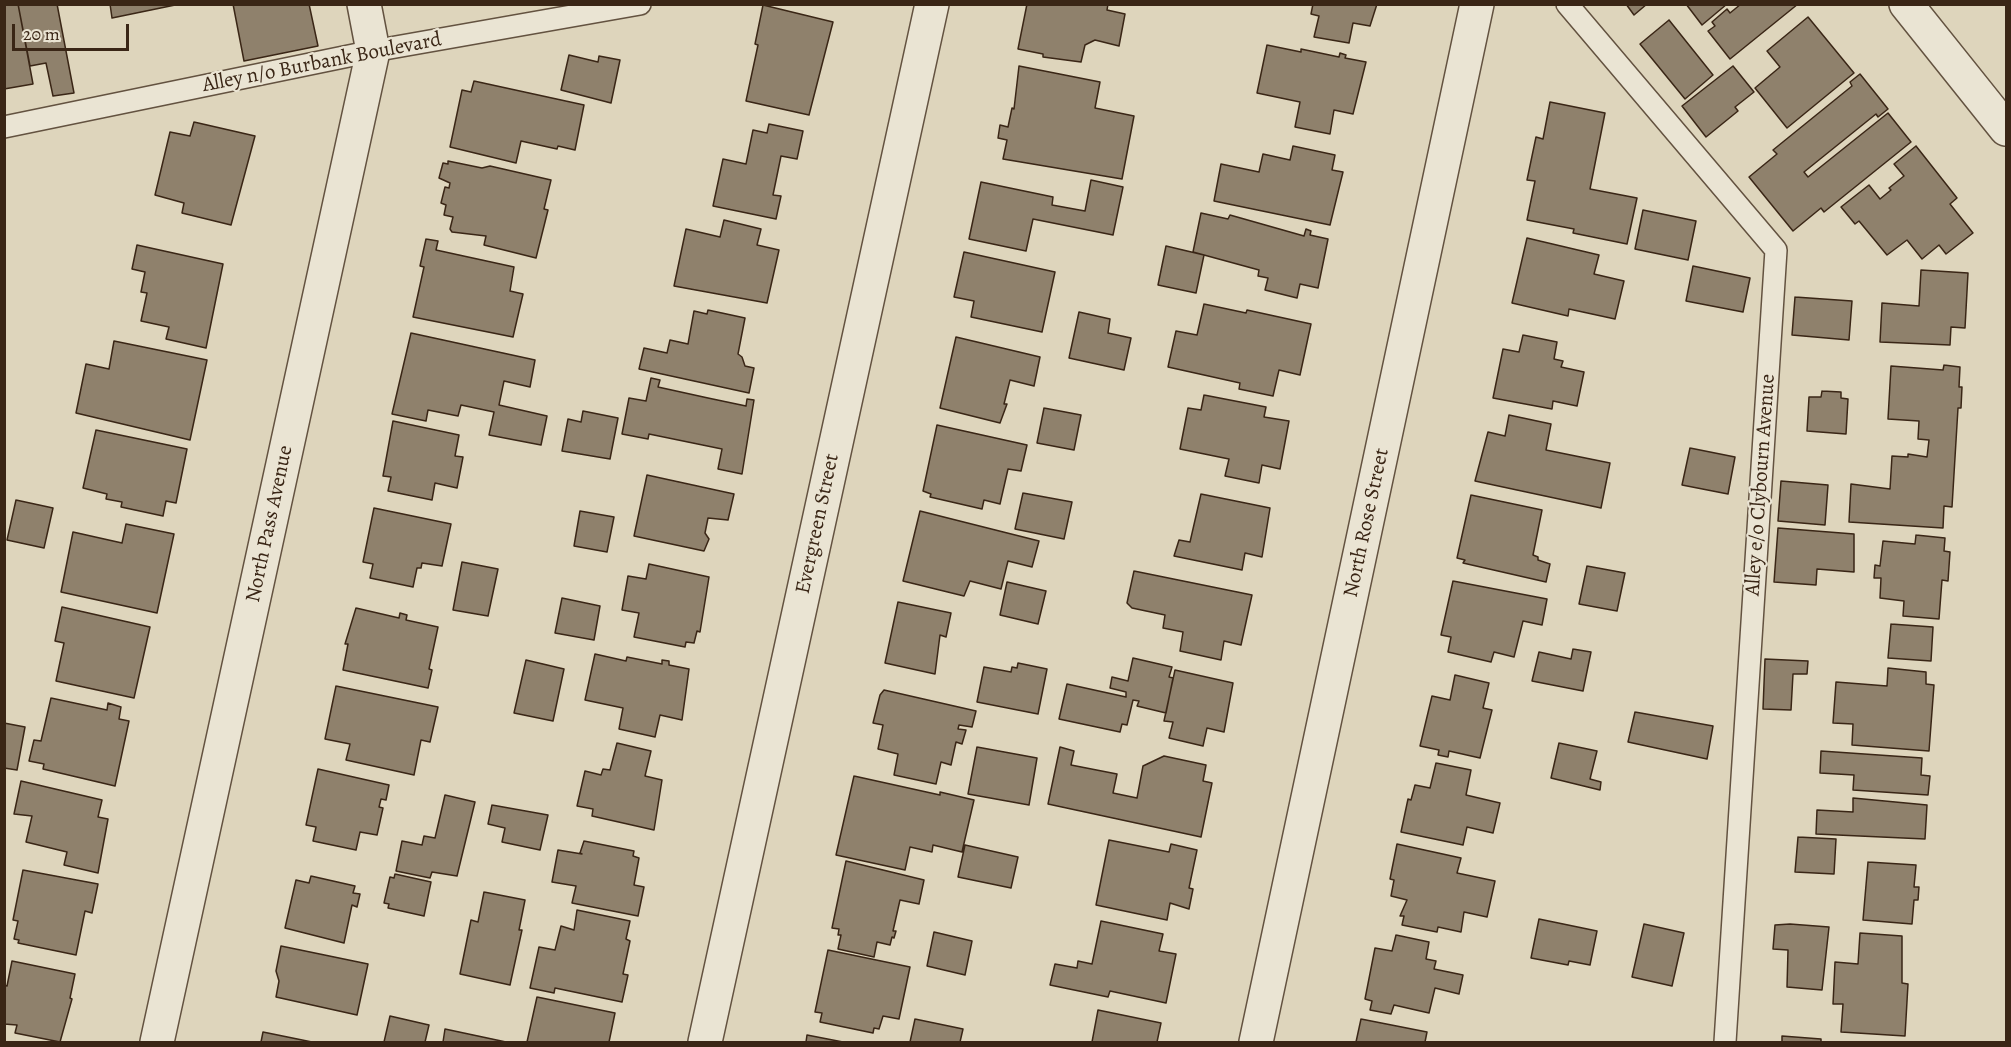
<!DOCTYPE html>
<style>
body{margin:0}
#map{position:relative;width:2011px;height:1047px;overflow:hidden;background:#ded5bc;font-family:Alegreya,serif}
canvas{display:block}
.frame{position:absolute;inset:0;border:6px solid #3a2616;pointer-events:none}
.scale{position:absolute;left:12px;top:24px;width:117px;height:27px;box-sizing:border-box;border:3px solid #3a2616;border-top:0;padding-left:8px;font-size:18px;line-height:21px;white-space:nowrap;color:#3a2616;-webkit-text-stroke:4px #eae4d3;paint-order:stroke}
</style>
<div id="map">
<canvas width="2011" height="1047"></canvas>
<div class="frame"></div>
<div class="scale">20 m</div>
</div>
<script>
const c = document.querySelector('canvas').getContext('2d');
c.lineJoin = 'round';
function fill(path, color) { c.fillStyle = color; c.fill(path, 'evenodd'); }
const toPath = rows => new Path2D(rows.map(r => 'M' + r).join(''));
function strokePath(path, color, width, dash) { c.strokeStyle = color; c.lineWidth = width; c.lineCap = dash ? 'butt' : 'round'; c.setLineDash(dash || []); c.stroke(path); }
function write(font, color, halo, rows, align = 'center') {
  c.font = font + ' Alegreya,serif'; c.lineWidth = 4.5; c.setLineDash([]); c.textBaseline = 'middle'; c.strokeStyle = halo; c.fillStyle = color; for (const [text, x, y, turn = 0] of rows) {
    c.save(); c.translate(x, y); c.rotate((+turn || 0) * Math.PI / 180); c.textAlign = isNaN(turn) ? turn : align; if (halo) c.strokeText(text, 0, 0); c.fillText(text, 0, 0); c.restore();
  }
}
const building = toPath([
 [4,4,18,4,33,84,4,89,4,4],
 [18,4,57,4,74,93,53,96,46,63,30,66,18,4],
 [110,4,180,4,112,18,110,4],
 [233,4,309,4,318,46,244,61,233,4],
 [1027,4,1108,4,1107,10,1125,14,1119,46,1095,40,1085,45,1081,62,1043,57,1043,54,1018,49,1027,4],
 [1313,4,1377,4,1370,26,1353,23,1349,43,1314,37,1319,16,1311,14,1313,4],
 [1626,4,1647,4,1634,15,1626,4],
 [1686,4,1727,4,1702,25,1686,4],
 [1741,4,1798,4,1730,59,1708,31,1715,26,1712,22,1727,9,1730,13,1741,4],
 [763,5,833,22,809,115,746,101,758,45,755,44,763,5],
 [1808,17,1854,73,1787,128,1755,88,1780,67,1767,51,1808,17],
 [1669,20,1713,75,1685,99,1640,44,1669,20],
 [1267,45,1301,52,1301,49,1339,57,1340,53,1346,55,1345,58,1366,62,1353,114,1334,110,1330,134,1295,127,1300,102,1257,93,1267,45],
 [569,55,598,62,599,56,620,60,611,103,561,90,569,55],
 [1019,66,1100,82,1095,108,1134,116,1122,179,1003,159,1007,140,998,138,1000,125,1008,127,1012,108,1014,109,1019,66],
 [1733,66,1754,92,1735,107,1738,111,1706,137,1682,106,1733,66],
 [1860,74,1888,109,1878,117,1876,114,1804,172,1808,177,1888,113,1911,142,1824,212,1821,208,1793,231,1749,177,1777,154,1773,150,1852,86,1850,82,1860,74],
 [474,81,584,105,575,150,558,146,557,149,521,141,516,163,450,147,462,90,471,92,474,81],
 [1550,102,1605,113,1590,189,1637,198,1627,244,1573,233,1574,229,1527,220,1535,181,1527,180,1536,137,1543,139,1550,102],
 [194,122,255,136,231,225,182,213,184,203,155,195,170,132,190,136,194,122],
 [769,124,803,131,797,159,781,156,773,195,781,196,776,219,713,206,723,159,746,164,753,130,767,133,769,124],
 [1293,146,1335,155,1332,170,1343,172,1330,225,1214,201,1221,164,1259,172,1263,154,1290,160,1293,146],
 [1916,146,1957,198,1950,204,1973,233,1946,254,1939,245,1922,259,1907,240,1887,255,1859,221,1855,224,1841,207,1869,185,1880,199,1891,190,1889,188,1904,176,1894,164,1916,146],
 [448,161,482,168,490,166,551,180,544,209,548,210,536,258,484,245,486,236,452,232,450,229,453,217,444,215,446,205,441,203,445,187,449,188,450,183,439,178,443,163,448,164,448,161],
 [1091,180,1123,187,1113,235,1033,219,1026,251,969,239,981,182,1053,197,1052,205,1085,211,1091,180],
 [1643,210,1696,221,1688,260,1635,249,1643,210],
 [1201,213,1228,219,1230,215,1304,236,1306,229,1311,231,1310,235,1328,239,1318,288,1300,284,1297,298,1265,290,1268,278,1258,276,1259,270,1193,252,1201,213],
 [724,220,761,229,757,245,779,250,767,303,674,286,686,229,720,237,724,220],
 [1527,238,1599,255,1594,274,1624,281,1615,319,1569,309,1568,316,1512,303,1527,238],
 [426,239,438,241,436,250,514,267,510,291,523,294,513,337,413,317,424,267,420,266,426,239],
 [137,245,223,264,206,348,166,339,169,327,141,321,147,293,141,292,145,272,132,269,137,245],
 [1166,246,1204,255,1196,293,1158,285,1166,246],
 [964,252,1055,272,1042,332,971,317,974,301,954,297,964,252],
 [1693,266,1750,278,1743,312,1686,301,1693,266],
 [1921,270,1968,273,1965,328,1951,327,1950,345,1880,342,1882,303,1919,306,1921,270],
 [1795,297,1852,301,1849,340,1792,335,1795,297],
 [1204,304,1246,313,1247,310,1311,324,1300,375,1279,370,1273,396,1239,389,1240,383,1168,367,1176,331,1197,335,1204,304],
 [708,310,745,318,738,354,742,357,745,366,754,368,749,393,639,369,644,348,667,353,670,340,688,344,694,311,707,314,708,310],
 [1079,312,1110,319,1108,333,1131,338,1124,370,1069,358,1079,312],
 [411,333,535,360,530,387,504,381,499,405,547,416,541,445,489,435,494,412,461,405,458,416,428,410,426,421,392,414,411,333],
 [1523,335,1557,342,1554,359,1563,361,1561,367,1584,372,1577,406,1553,401,1552,409,1493,398,1503,349,1519,352,1523,335],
 [956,337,1040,357,1034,386,1010,380,1004,404,1007,404,1000,423,940,408,956,337],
 [114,341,207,360,190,440,76,413,86,364,109,369,114,341],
 [1944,365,1960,367,1959,387,1962,387,1961,408,1958,408,1952,507,1944,506,1943,528,1849,522,1851,484,1890,489,1892,456,1908,457,1908,454,1927,457,1929,440,1918,439,1919,421,1888,419,1891,366,1943,370,1944,365],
 [651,378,660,380,658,387,708,398,746,406,747,399,754,400,742,474,718,469,722,449,649,434,648,439,622,434,629,398,646,401,651,378],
 [1822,391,1841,392,1841,398,1848,399,1846,434,1807,431,1809,397,1821,397,1822,391],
 [1204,395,1266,407,1264,417,1289,421,1280,469,1262,465,1259,483,1225,476,1229,459,1180,449,1188,408,1201,410,1204,395],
 [1044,408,1081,415,1074,450,1037,443,1044,408],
 [583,411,618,418,610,459,562,451,568,419,581,422,583,411],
 [1509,415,1551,424,1546,450,1610,463,1601,508,1475,481,1488,432,1505,436,1509,415],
 [393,421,459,435,455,456,463,457,457,488,435,483,432,500,388,491,391,477,383,476,393,421],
 [937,425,1027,445,1021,471,1008,469,1000,504,984,500,982,509,930,497,931,494,923,491,937,425],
 [96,430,187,449,176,503,166,501,163,516,121,507,122,502,106,499,107,494,83,488,96,430],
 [1690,448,1735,457,1728,494,1682,485,1690,448],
 [647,475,734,494,728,520,708,518,705,533,709,539,704,551,634,536,647,475],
 [1781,481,1828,485,1825,525,1778,521,1781,481],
 [1023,493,1072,502,1064,539,1015,529,1023,493],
 [1201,494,1270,508,1262,557,1245,553,1242,570,1174,556,1179,540,1190,542,1201,494],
 [1471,495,1542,510,1533,555,1538,557,1538,560,1550,564,1546,582,1463,563,1465,560,1457,558,1471,495],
 [16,500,53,508,44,548,7,540,16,500],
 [374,508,451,524,442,566,422,563,421,568,417,568,413,587,370,578,373,564,363,562,374,508],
 [580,511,614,517,607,552,574,546,580,511],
 [920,511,1039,541,1032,567,1008,561,1001,589,970,581,964,596,903,581,920,511],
 [126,524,174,534,157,613,61,592,73,532,122,543,126,524],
 [1778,528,1854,534,1854,572,1817,569,1816,585,1774,582,1778,528],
 [1916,535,1945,538,1944,551,1950,552,1948,581,1942,580,1939,619,1903,616,1904,601,1880,598,1881,578,1874,578,1875,565,1880,566,1883,541,1915,544,1916,535],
 [462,562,498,569,488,616,453,610,462,562],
 [649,564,709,577,700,632,697,631,694,643,686,642,685,647,634,637,639,613,622,610,628,576,646,579,649,564],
 [1587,566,1625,573,1617,611,1579,604,1587,566],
 [1134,571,1252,595,1241,645,1224,641,1221,660,1180,651,1183,632,1163,628,1165,615,1132,608,1127,603,1134,571],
 [1453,581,1547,599,1542,625,1523,621,1514,657,1494,652,1491,662,1448,652,1451,637,1441,635,1453,581],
 [1007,582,1046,591,1038,624,1000,615,1007,582],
 [562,598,600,606,594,640,555,633,562,598],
 [898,602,951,613,946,637,940,635,935,674,885,663,898,602],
 [62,607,150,627,134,698,56,681,64,643,55,641,62,607],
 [356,608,399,618,400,613,407,615,406,620,438,627,429,669,432,670,428,688,343,670,348,644,345,644,356,608],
 [1891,624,1933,627,1931,661,1888,658,1891,624],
 [1573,649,1591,652,1583,691,1532,681,1539,652,1571,659,1573,649],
 [595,654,626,661,627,657,662,664,662,660,669,661,669,665,689,669,682,720,660,715,655,737,619,729,623,708,585,700,595,654],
 [1133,658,1172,667,1169,677,1173,678,1166,713,1137,706,1139,701,1133,700,1127,725,1122,724,1120,732,1059,719,1067,684,1126,697,1126,692,1110,688,1112,677,1128,681,1133,658],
 [1765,659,1808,661,1807,674,1793,674,1791,710,1763,709,1765,659],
 [526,660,564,669,553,721,514,713,526,660],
 [1018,663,1047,669,1038,714,977,702,984,667,1011,672,1012,667,1017,668,1018,663],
 [1888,668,1926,672,1926,684,1934,685,1929,751,1852,745,1853,724,1833,723,1836,682,1887,686,1888,668],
 [1175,670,1233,683,1224,732,1207,728,1203,746,1169,738,1173,722,1164,721,1175,670],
 [1455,675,1489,683,1483,708,1492,710,1480,758,1449,751,1448,757,1438,755,1439,750,1420,746,1432,696,1450,700,1455,675],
 [336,686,438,707,430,742,421,740,414,775,346,760,350,744,325,739,336,686],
 [884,690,976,711,972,727,959,725,958,729,966,730,962,744,956,742,951,765,941,762,936,784,894,775,898,754,878,749,883,725,873,723,880,695,884,690],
 [51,698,107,710,108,703,121,707,119,719,129,721,115,786,43,769,44,764,29,761,34,740,41,741,51,698],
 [1635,712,1713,726,1707,759,1628,742,1635,712],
 [4,723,25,727,17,770,4,768,4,723],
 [617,743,651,751,645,776,662,780,654,830,592,816,593,809,577,806,585,771,601,775,603,769,610,770,617,743],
 [1559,743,1597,751,1590,779,1601,782,1600,790,1551,778,1559,743],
 [977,747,1037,758,1029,805,968,794,977,747],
 [1060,747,1074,751,1071,765,1117,774,1113,793,1137,798,1143,766,1164,756,1206,765,1203,781,1212,783,1201,837,1048,804,1060,747],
 [1821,751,1922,758,1921,775,1930,776,1928,795,1853,790,1854,775,1820,773,1821,751],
 [1436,763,1471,770,1466,795,1500,803,1493,833,1467,827,1463,845,1401,832,1408,799,1411,800,1415,785,1430,788,1436,763],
 [318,769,389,785,386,800,381,799,379,807,383,808,377,835,360,832,356,850,313,841,316,827,306,825,318,769],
 [854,776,940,795,940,792,974,800,962,852,933,845,932,852,910,847,905,870,836,855,854,776],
 [21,781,102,800,98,817,108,819,98,873,64,865,67,852,26,842,32,816,14,814,21,781],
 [445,795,475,802,457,876,432,872,430,878,396,871,402,841,422,845,424,836,435,838,445,795],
 [1853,798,1927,805,1925,839,1816,834,1817,810,1853,812,1853,798],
 [492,805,548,815,540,850,502,842,505,828,488,824,492,805],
 [1798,837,1836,839,1834,874,1795,872,1798,837],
 [1109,840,1169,852,1171,844,1197,850,1189,888,1193,889,1189,909,1170,903,1167,920,1096,905,1109,840],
 [584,841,634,851,633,856,639,858,634,885,644,887,638,916,572,903,576,886,552,882,558,850,582,854,580,853,584,841],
 [1397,844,1461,858,1457,873,1495,881,1487,917,1464,912,1461,932,1438,927,1437,932,1402,925,1404,916,1400,916,1407,900,1391,896,1394,880,1390,879,1397,844],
 [965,845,1018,857,1011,888,958,877,965,845],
 [846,861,924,880,919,904,900,900,893,931,896,931,894,938,892,937,890,945,877,942,874,957,838,949,841,935,838,935,839,929,832,928,846,861],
 [1868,862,1916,865,1914,887,1919,887,1918,900,1914,900,1912,924,1863,920,1868,862],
 [23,870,98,884,92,913,85,911,76,955,18,943,19,940,14,939,18,921,13,920,23,870],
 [395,874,431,882,424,916,388,908,389,904,384,903,390,877,394,878,395,874],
 [311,876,355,886,353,893,360,894,357,907,352,905,344,943,285,928,296,880,309,883,311,876],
 [484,892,525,900,519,930,522,930,510,985,460,974,471,920,478,922,484,892],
 [577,910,630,921,626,939,630,941,623,974,628,975,622,1002,555,988,554,993,530,988,539,947,555,950,561,926,574,930,577,910],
 [1539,919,1597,931,1590,965,1569,961,1568,965,1531,958,1539,919],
 [1101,921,1163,934,1159,951,1176,954,1166,1003,1110,991,1108,997,1050,985,1055,964,1077,968,1078,961,1092,964,1101,921],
 [1644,924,1684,933,1672,986,1632,977,1644,924],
 [1790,924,1829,927,1822,990,1787,987,1788,950,1773,949,1775,925,1790,924],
 [934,932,972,941,965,975,927,966,934,932],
 [1860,933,1902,936,1902,983,1908,984,1905,1036,1841,1032,1843,1004,1833,1004,1835,962,1858,964,1860,933],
 [1396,935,1429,942,1426,959,1436,961,1434,969,1463,975,1459,994,1435,988,1429,1013,1394,1005,1391,1014,1370,1010,1372,1001,1365,999,1375,948,1392,951,1396,935],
 [281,946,368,964,357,1015,276,997,279,981,276,971,281,946],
 [828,950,910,967,899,1019,883,1016,879,1029,874,1028,873,1033,820,1022,822,1013,815,1012,828,950],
 [12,961,75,974,70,998,72,999,60,1042,15,1033,17,1025,4,1024,4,985,7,986,12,961],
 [537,997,615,1013,609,1042,527,1042,537,997],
 [1098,1010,1161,1023,1157,1042,1092,1042,1098,1010],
 [390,1016,429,1025,425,1042,384,1042,390,1016],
 [915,1019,963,1029,960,1042,910,1042,915,1019],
 [1361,1019,1427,1032,1425,1042,1356,1042,1361,1019],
 [445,1029,506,1042,443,1042,445,1029],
 [263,1032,312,1042,261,1042,263,1032],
 [807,1035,843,1042,806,1042,807,1035],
 [1782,1036,1821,1039,1821,1042,1782,1042,1782,1036]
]);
const lane = toPath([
 [1567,4,1776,250,1725,1042],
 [4,127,373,51,640,4]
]);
const street = toPath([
 [1906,4,2006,129],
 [157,1042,373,51,364,4],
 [705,1042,932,4],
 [1256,1042,1477,4]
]);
const streetNames = [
 ["Alley n/o Burbank Boulevard",322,63,-11],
 ["Alley e/o Clybourn Avenue",1761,485,-86],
 ["North Rose Street",1367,523,-78],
 ["North Pass Avenue",270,524,-78],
 ["Evergreen Street",818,524,-78]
];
fill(building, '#8f816c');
strokePath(building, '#3a2616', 1.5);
strokePath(lane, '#635240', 24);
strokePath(street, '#635240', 36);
strokePath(lane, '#eae4d3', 21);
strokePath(street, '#eae4d3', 33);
write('21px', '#3a2616', '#eae4d3', streetNames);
</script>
